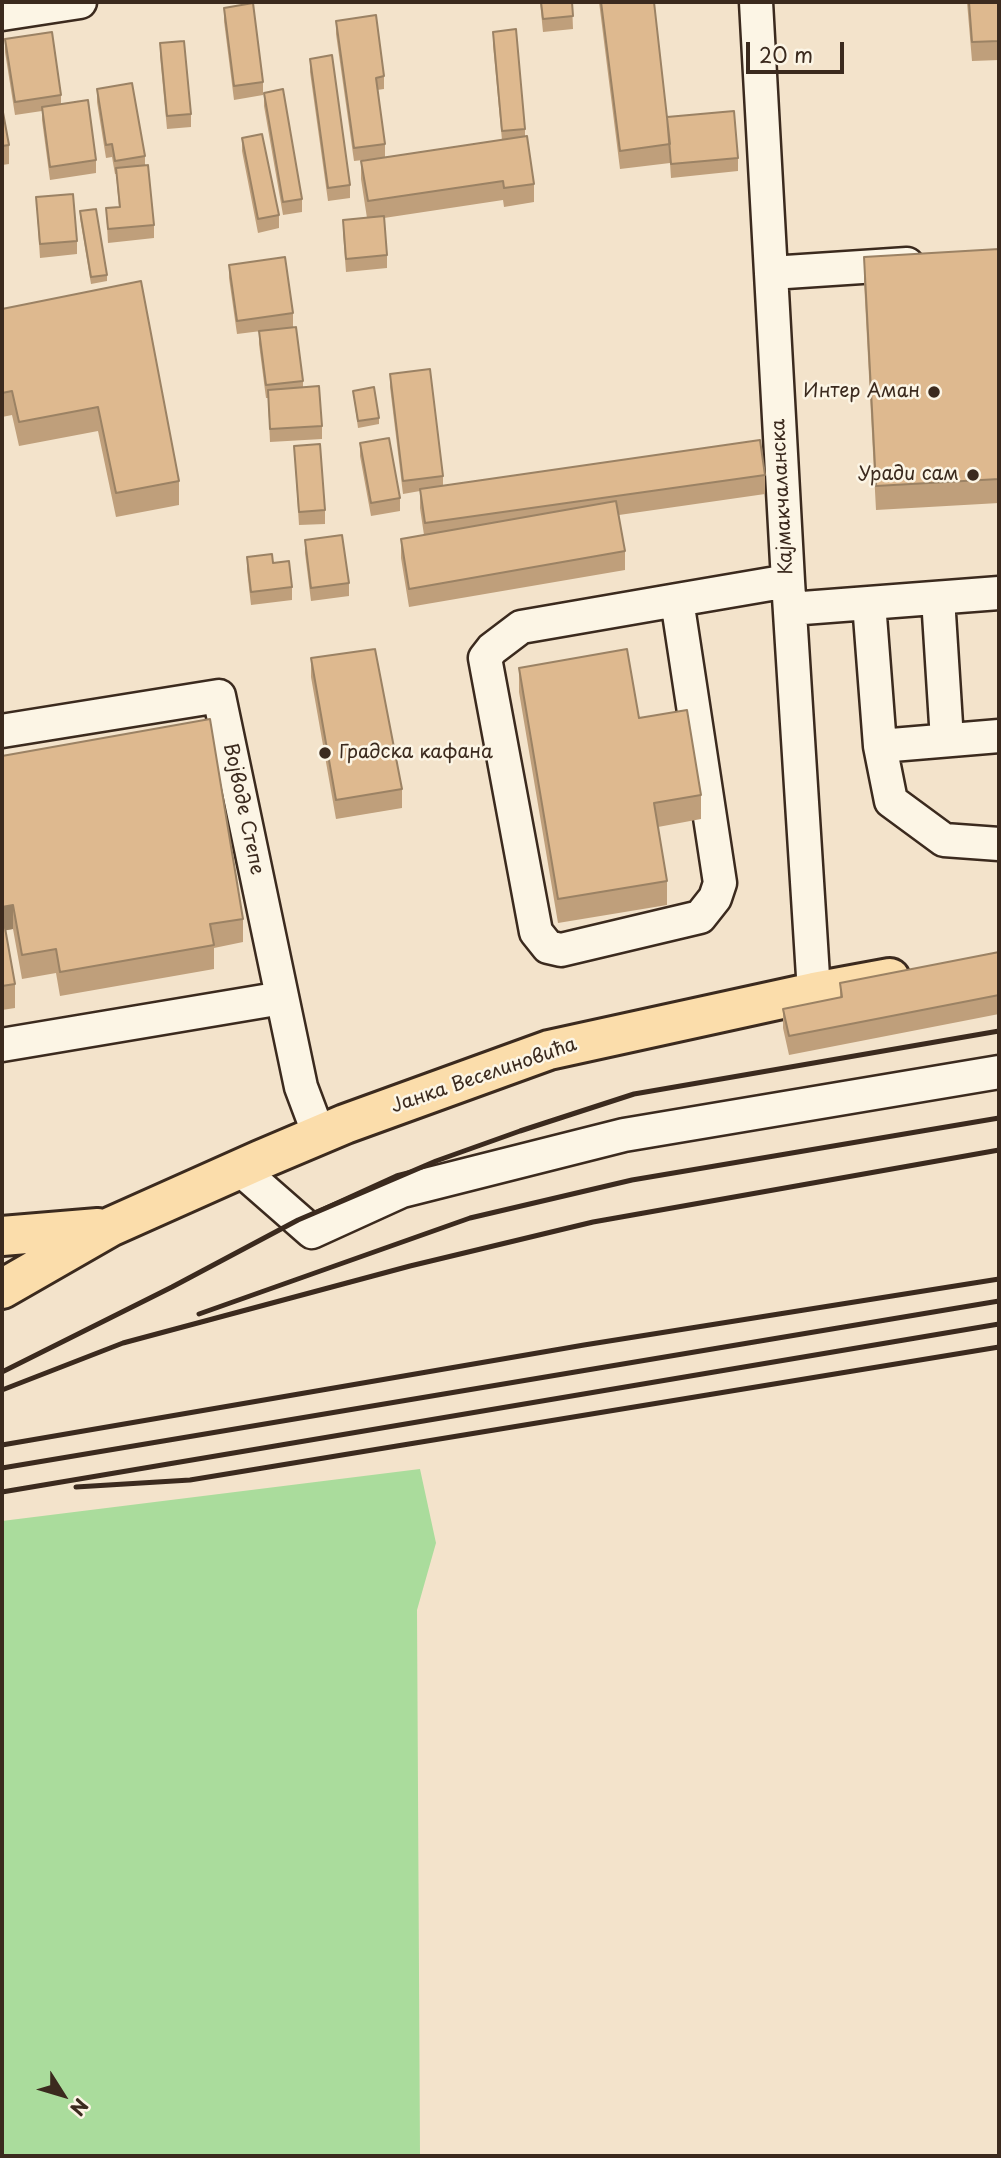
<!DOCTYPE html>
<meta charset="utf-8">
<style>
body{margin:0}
#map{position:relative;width:1001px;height:2158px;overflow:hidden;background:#f3e3cb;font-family:"Playpen Sans",sans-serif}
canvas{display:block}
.frame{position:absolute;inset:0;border:4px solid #3b2a1e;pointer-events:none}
.north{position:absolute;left:28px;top:2060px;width:70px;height:70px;-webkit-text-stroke:5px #fcf5e5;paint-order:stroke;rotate:127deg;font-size:19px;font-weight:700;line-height:28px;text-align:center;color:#3b2a1e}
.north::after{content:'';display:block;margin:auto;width:24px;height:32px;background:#3b2a1e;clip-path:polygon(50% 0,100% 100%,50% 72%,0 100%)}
.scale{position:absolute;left:746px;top:42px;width:98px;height:32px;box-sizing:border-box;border:4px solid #3b2a1e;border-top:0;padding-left:9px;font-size:21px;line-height:24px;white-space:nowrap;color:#3b2a1e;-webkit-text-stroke:5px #fcf5e5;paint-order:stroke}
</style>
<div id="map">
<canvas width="1001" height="2158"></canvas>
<div class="frame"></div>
<div class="north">N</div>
<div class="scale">20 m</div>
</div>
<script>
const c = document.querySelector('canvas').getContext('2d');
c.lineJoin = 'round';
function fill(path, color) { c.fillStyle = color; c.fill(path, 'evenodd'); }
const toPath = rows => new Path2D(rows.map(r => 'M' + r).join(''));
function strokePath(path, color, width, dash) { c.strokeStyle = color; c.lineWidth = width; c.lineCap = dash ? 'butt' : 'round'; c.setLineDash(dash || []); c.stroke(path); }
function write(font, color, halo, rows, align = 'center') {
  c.font = font + ' "Playpen Sans",sans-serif'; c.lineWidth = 5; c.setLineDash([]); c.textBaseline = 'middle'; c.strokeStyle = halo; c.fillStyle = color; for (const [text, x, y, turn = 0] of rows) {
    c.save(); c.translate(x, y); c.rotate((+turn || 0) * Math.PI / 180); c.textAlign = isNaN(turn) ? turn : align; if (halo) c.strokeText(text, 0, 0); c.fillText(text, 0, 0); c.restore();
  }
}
const green = toPath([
 [420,1469,436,1543,417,1610,420,2156,2,2156,2,1521]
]);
const minor = toPath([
 [756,2,788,581,814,992],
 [2,14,80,2],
 [771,273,907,264],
 [938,598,947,740],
 [677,600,521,627,492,649,485,658,536,932,548,947,561,950,700,917,715,898,720,883,677,600,788,581],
 [869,603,880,746,999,736],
 [790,609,999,593],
 [2,731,219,696,301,1087,319,1135],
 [880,746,891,801,944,840,999,844],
 [2,1045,282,998],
 [240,1169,312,1232,402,1191,624,1135,999,1072]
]);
const major = toPath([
 [2,1236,98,1228],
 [2,1289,110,1227,260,1160,345,1124,549,1050,814,992,890,978]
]);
const rail = toPath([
 [199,1314,470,1218,632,1180,999,1118],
 [2,1372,172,1287,298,1220,436,1161,520,1131,634,1094,999,1031],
 [2,1390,123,1343,410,1266,593,1222,999,1150],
 [2,1445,584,1345,999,1279],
 [2,1468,999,1301],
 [76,1487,190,1480,999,1347],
 [2,1492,999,1324]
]);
const wall = toPath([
 [540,2,572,2,573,29,543,32],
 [599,2,654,2,667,117,738,158,738,171,671,178,670,163,620,169],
 [967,2,999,2,999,60,972,61],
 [224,8,263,82,263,95,234,100,224,21],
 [336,21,384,76,384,89,377,90,385,144,385,157,502,140,493,45,493,32,525,129,525,136,534,184,534,202,504,207,503,200,384,218,387,255,387,268,346,272,343,233,343,220,367,218,361,179,361,161,372,159,354,161,336,34],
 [5,39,61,95,61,104,96,160,96,173,50,180,42,120,42,111,15,115,5,52],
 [160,43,191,114,191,127,167,129,160,56],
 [310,59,350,185,350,198,328,201,310,72],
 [97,89,145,156,145,165,154,225,154,238,108,243,106,208,119,207,116,174,115,174,112,157,106,158,97,102],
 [264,93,302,199,302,212,283,215,264,106],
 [2,107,9,145,9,164,2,165],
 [242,138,279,215,279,228,258,233,242,151],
 [36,197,77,241,77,254,40,258],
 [80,211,107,275,107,281,91,284,80,218],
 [999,249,999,503,876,510,864,281,864,257],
 [229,265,293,313,293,327,237,334,229,278],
 [2,309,179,481,179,505,116,517,98,431,19,446,12,415,2,417],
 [259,331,303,381,303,387,322,426,322,439,270,442,268,398,266,398,259,344],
 [390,374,443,476,443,486,765,475,765,494,619,515,625,551,625,570,409,607,401,558,401,539,424,535,420,508,420,491,403,494,390,387],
 [353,391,379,418,379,424,358,428],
 [360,443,400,498,400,511,371,516,360,456],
 [294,446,325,510,325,524,299,525],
 [305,540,349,583,349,596,311,601,305,553],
 [247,557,273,563,292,587,292,600,251,605,247,570],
 [311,658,402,789,402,808,336,819,311,677],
 [519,668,639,718,701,795,701,819,658,827,667,881,667,905,558,923,519,692],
 [2,756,243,919,243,942,214,948,214,969,60,996,56,973,22,979,13,929,5,930,15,984,15,1008,2,1010],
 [999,952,999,1014,789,1055,783,1028,783,1009,840,998,840,983]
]);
const shadedWall = toPath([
 [13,905,13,929,2,931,2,907]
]);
const building = toPath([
 [541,2,572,2,573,16,543,19,541,2],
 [601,2,654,2,670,144,620,151,601,2],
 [969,2,999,2,999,41,972,42,969,2],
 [253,3,263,82,234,86,224,8,253,3],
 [376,15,384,76,376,78,385,144,354,148,336,21,376,15],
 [516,29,525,129,502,131,493,32,516,29],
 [52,32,61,95,15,102,5,39,52,32],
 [184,41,191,114,167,116,160,43,184,41],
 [332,55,350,185,328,188,310,59,332,55],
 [132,83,145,156,115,161,112,144,106,145,97,89,132,83],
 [283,89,302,199,283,202,264,93,283,89],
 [88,100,96,160,50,167,42,107,88,100],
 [2,107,9,145,2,146,2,107],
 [734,111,738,158,671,164,667,117,734,111],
 [262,134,279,215,258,219,242,138,262,134],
 [527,136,534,184,504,188,503,181,368,201,361,161,527,136],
 [148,165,154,225,108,229,106,208,120,207,116,168,148,165],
 [73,194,77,241,40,244,36,197,73,194],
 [96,209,107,275,91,277,80,211,96,209],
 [384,216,387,255,346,259,343,220,384,216],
 [999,249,999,479,876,486,864,257,999,249],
 [285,257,293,313,237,321,229,265,285,257],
 [141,281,179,481,116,493,98,407,19,422,12,391,2,393,2,309,141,281],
 [296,327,303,381,266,385,259,331,296,327],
 [430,369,443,476,403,481,390,374,430,369],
 [319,386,322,426,270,429,268,390,319,386],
 [374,387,379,418,358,421,353,391,374,387],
 [389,438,400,498,371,503,360,443,389,438],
 [760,440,765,475,425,523,420,489,760,440],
 [320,444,325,510,299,512,294,446,320,444],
 [616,501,625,551,409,589,401,539,616,501],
 [342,535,349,583,311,588,305,540,342,535],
 [272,554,273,563,289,561,292,587,251,592,247,557,272,554],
 [375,649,402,789,336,800,311,658,375,649],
 [627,649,639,718,687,710,701,795,654,803,667,881,558,899,519,668,627,649],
 [210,719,243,919,210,924,214,945,60,972,56,949,22,955,13,905,2,907,2,756,210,719],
 [2,911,15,984,2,986,2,911],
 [999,952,999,995,789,1036,783,1009,842,997,840,983,999,952]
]);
const markers = [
 [934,392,7,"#3b2a1e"],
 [973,475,7,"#3b2a1e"],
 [325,753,7,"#3b2a1e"]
];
const poiNames = [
 ["Интер Аман",920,392],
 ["Уради сам",959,475],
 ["Градска кафана",339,753,"left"]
];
const streetNames = [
 ["Кајмакчаланска",783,497,-93],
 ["Војводе Степе",243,809,78],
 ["Јанка Веселиновића",484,1076,-19]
];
fill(green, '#aadc9c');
strokePath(minor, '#3b2a1e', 37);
strokePath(major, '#3b2a1e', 44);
strokePath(minor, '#fcf5e5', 32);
strokePath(major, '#fbddab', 38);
strokePath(rail, '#3b2a1e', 5);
fill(wall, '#bf9f7b');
fill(shadedWall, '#9b8264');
fill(building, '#deb98f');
strokePath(building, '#9b8264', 2);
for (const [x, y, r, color] of markers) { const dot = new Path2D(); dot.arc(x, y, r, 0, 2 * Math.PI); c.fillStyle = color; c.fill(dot); strokePath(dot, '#fcf5e5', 2.5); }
write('19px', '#3b2a1e', '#fcf5e5', poiNames, 'right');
write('19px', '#3b2a1e', '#fcf5e5', streetNames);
</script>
